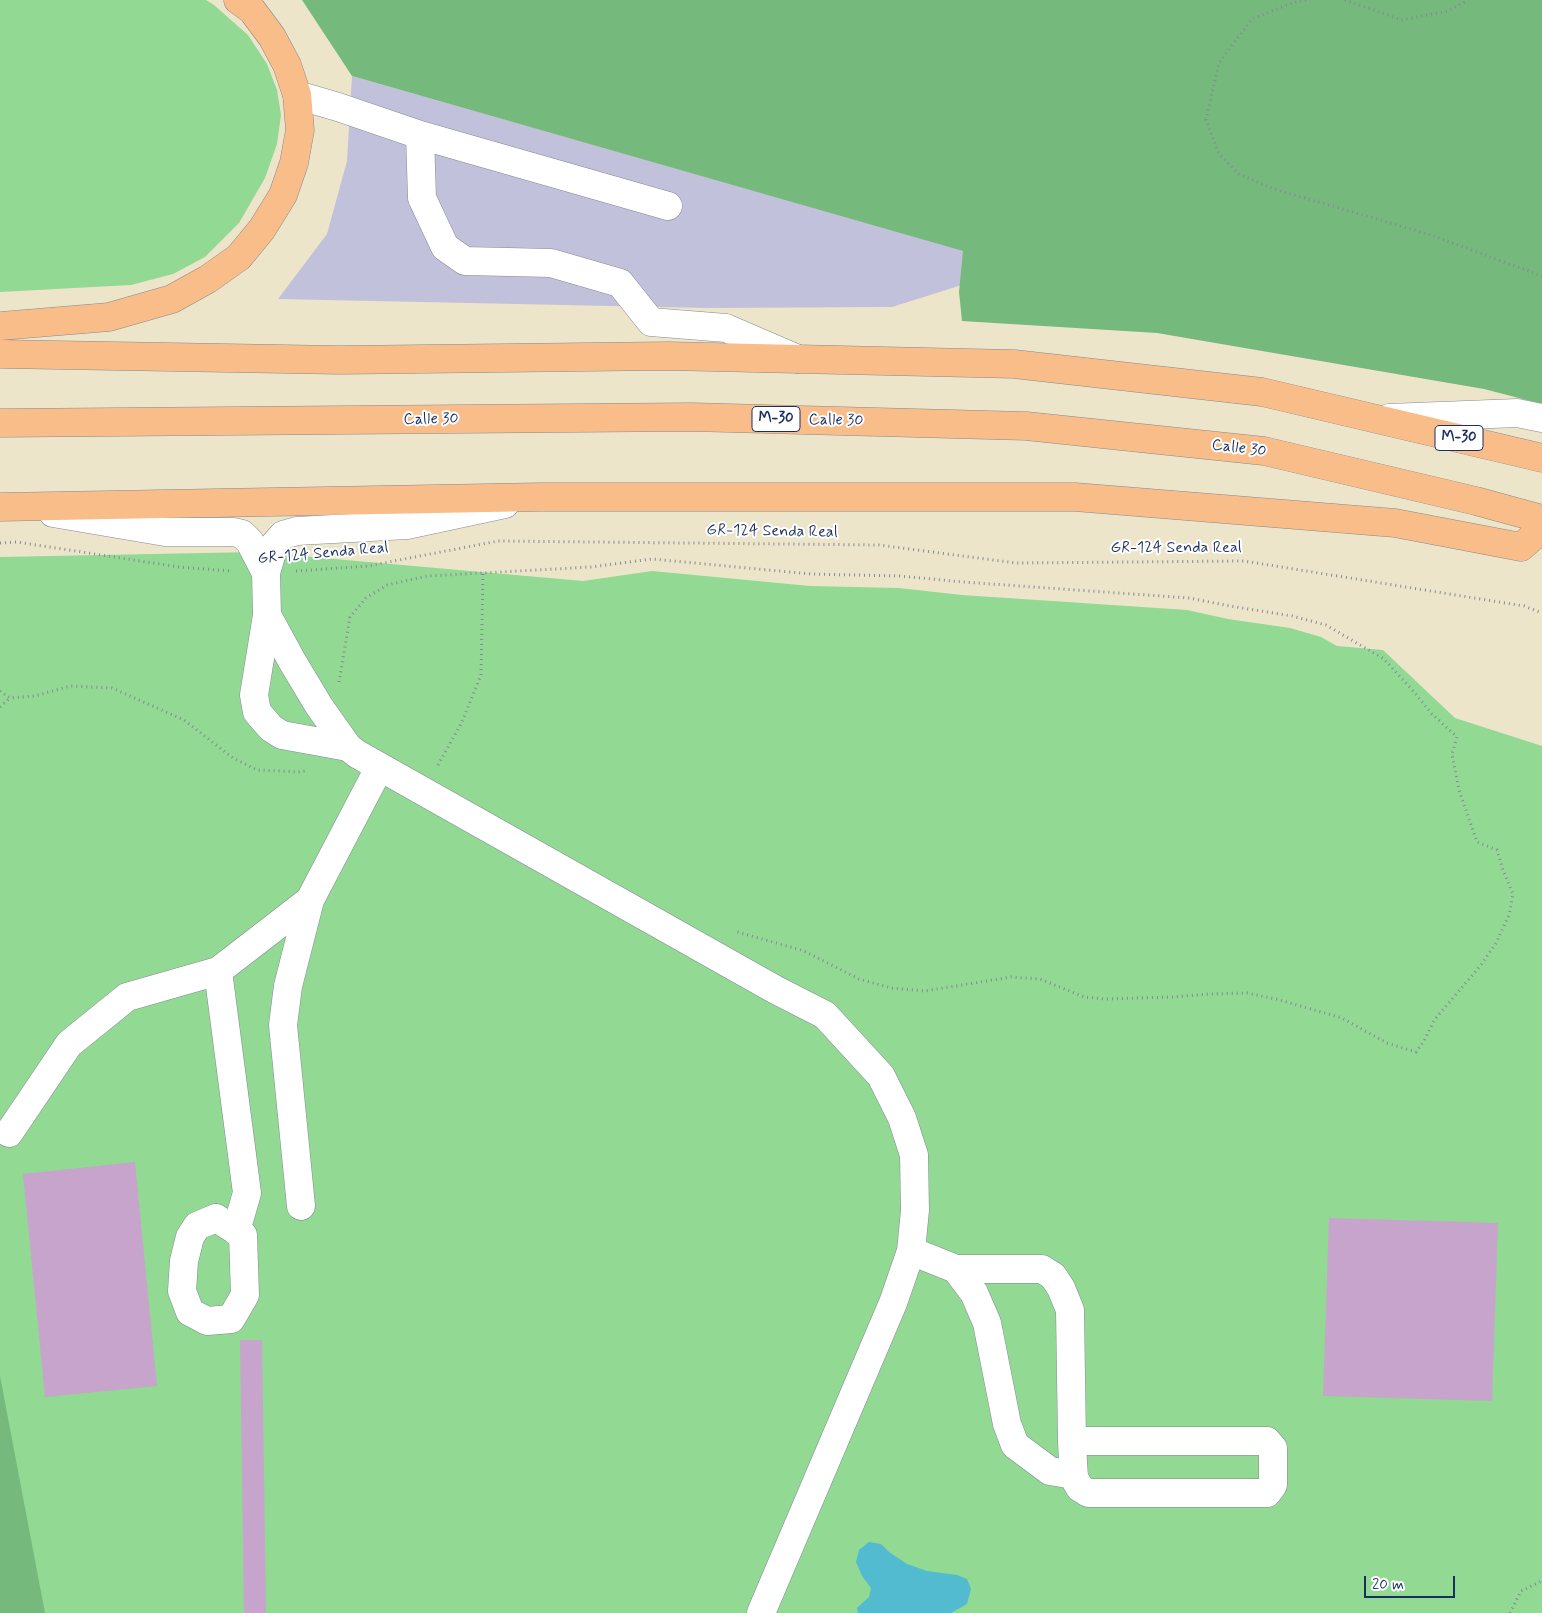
<!DOCTYPE html>
<style>
body{margin:0}
#map{position:relative;width:1542px;height:1613px;overflow:hidden;background:#ede5c9;font-family:Mynerve,sans-serif}
canvas{display:block}
.scale{position:absolute;left:1364px;top:1576px;width:91px;height:22px;box-sizing:border-box;border:2px solid #1b2f5e;border-top:0;padding-left:6px;font-size:15px;line-height:18px;white-space:nowrap;color:#1b2f5e;-webkit-text-stroke:4px #fff;paint-order:stroke}
</style>
<div id="map">
<canvas width="1542" height="1613"></canvas>
<div class="scale">20 m</div>
</div>
<script>
const c = document.querySelector('canvas').getContext('2d');
c.lineJoin = 'round';
function fill(path, color) { c.fillStyle = color; c.fill(path, 'evenodd'); }
const toPath = rows => new Path2D(rows.map(r => 'M' + r).join(''));
function strokePath(path, color, width, dash) { c.strokeStyle = color; c.lineWidth = width; c.lineCap = dash ? 'butt' : 'round'; c.setLineDash(dash || []); c.stroke(path); }
function write(font, color, halo, rows, align = 'center') {
  c.font = font + ' Mynerve,sans-serif'; c.lineWidth = 4; c.setLineDash([]); c.textBaseline = 'middle'; c.strokeStyle = halo; c.fillStyle = color; for (const [text, x, y, turn = 0] of rows) {
    c.save(); c.translate(x, y); c.rotate((+turn || 0) * Math.PI / 180); c.textAlign = isNaN(turn) ? turn : align; if (halo) c.strokeText(text, 0, 0); c.fillText(text, 0, 0); c.restore();
  }
}
const industrial = toPath([
 [352,76,964,251,965,284,892,307,706,308,278,299,327,234,347,161]
]);
const green = toPath([
 [0,0,206,0,214,5,248,35,267,64,277,90,281,115,277,144,265,178,239,223,205,257,173,274,131,285,0,292],
 [255,552,583,581,652,571,810,586,899,588,962,595,1187,610,1228,619,1290,628,1321,637,1337,646,1383,650,1455,718,1542,746,1542,1613,0,1613,0,557]
]);
const forest = toPath([
 [302,0,1542,0,1542,404,1484,389,1157,333,962,321,959,292,963,251,352,76],
 [0,1376,45,1613,0,1613]
]);
const water = toPath([
 [869,1542,881,1544,889,1552,907,1564,927,1571,957,1575,967,1579,971,1589,967,1604,951,1613,858,1613,857,1608,869,1597,871,1588,862,1576,856,1562,859,1550]
]);
const building = toPath([
 [135,1162,157,1386,45,1397,23,1174],
 [1329,1218,1498,1223,1492,1401,1323,1396],
 [240,1340,262,1340,266,1613,244,1613]
]);
const path = toPath([
 [1306,0,1292,3,1252,19,1219,63,1206,120,1219,154,1239,174,1274,189,1428,234,1542,276],
 [1345,0,1402,20,1448,11,1468,0],
 [0,543,17,542,179,567,232,571],
 [296,571,368,566,498,541,879,545,1016,563,1244,561,1524,606,1542,613],
 [339,682,350,617,366,598,387,585,427,576,591,567,652,559,811,574,900,576,963,582,1189,598,1230,606,1292,616,1326,625,1384,659,1414,692,1432,714,1457,737,1452,754,1459,790,1469,819,1477,842,1497,850,1503,870,1513,894,1509,915,1496,943,1481,965,1435,1019,1424,1041,1416,1052,1387,1043,1342,1018,1276,999,1247,993,1209,994,1172,997,1105,999,1084,997,1040,979,1011,977,925,991,891,988,859,979,804,951,734,931],
 [0,691,10,698,35,696,70,686,112,688,184,720,233,758,257,770,298,772,306,771],
 [0,707,10,698],
 [438,765,462,722,481,675,483,573],
 [1510,1613,1521,1591,1542,1581]
]);
const minor = toPath([
 [297,95,338,107,420,135,422,198,445,247,465,261,551,263,620,283,651,322,726,328,798,359],
 [420,135,668,206],
 [1389,418,1517,413,1542,418],
 [53,513,165,532,233,532,242,534,250,542,266,573],
 [267,615,292,661,319,706,348,747,357,754,776,990,825,1015,881,1076,902,1118,914,1155,915,1210,911,1251,893,1303,761,1613],
 [348,747,282,735,271,728,257,712,254,695,267,615,266,573,274,545,283,535,297,531,407,525,505,504],
 [218,971,247,1193,236,1231],
 [9,1133,69,1044,127,997,218,971,310,900,379,768],
 [301,1206,283,1025,288,986,310,900],
 [216,1218,243,1235,245,1295,231,1319,207,1321,190,1312,182,1291,184,1261,190,1237,197,1226,216,1218],
 [911,1251,956,1269,1042,1269,1053,1276,1061,1288,1070,1310,1072,1441,1073,1462,1074,1478,1080,1488,1088,1493,1267,1493,1273,1485,1273,1448,1267,1441,1072,1441],
 [956,1269,974,1293,987,1323,1007,1424,1015,1445,1050,1471,1074,1475]
]);
const highway = toPath([
 [0,326,109,317,172,299,208,279,239,257,262,229,283,195,294,163,300,130,297,95,287,65,272,37,252,10,238,0],
 [0,354,340,360,668,356,1014,364,1262,392,1542,458],
 [0,423,691,417,1026,426,1264,451,1476,501,1542,519],
 [0,507,541,497,1075,497,1395,523,1521,547,1542,529]
]);
const shields = [
 [776,419,48],
 [1459,438,48]
];
const shieldNames = [
 ["M-30",776,419],
 ["M-30",1459,438]
];
const streetNames = [
 ["Calle 30",431,420,-1],
 ["Calle 30",836,421,1],
 ["Calle 30",1239,449,7],
 ["GR-124 Senda Real",772,532,1],
 ["GR-124 Senda Real",1176,549],
 ["GR-124 Senda Real",323,554,-5]
];
fill(industrial, '#c2c1dc');
fill(green, '#92d993');
fill(forest, '#75b97d');
fill(water, '#52bbcf');
fill(building, '#c6a4cc');
strokePath(minor, '#848a94', 29);
strokePath(highway, '#848a94', 29);
strokePath(path, '#848a94', 3, [1, 4]);
strokePath(minor, '#fff', 28);
strokePath(highway, '#f8bd89', 28);
for (const [x, y, w] of shields) { const box = new Path2D(); box.roundRect(x - w / 2, y - 12.5, w, 25, 4); c.fillStyle = '#fff'; c.fill(box); strokePath(box, '#1b2f5e', 1); }
write('bold 15px', '#1b2f5e', null, shieldNames);
write('16px', '#1b2f5e', '#fff', streetNames);
</script>
